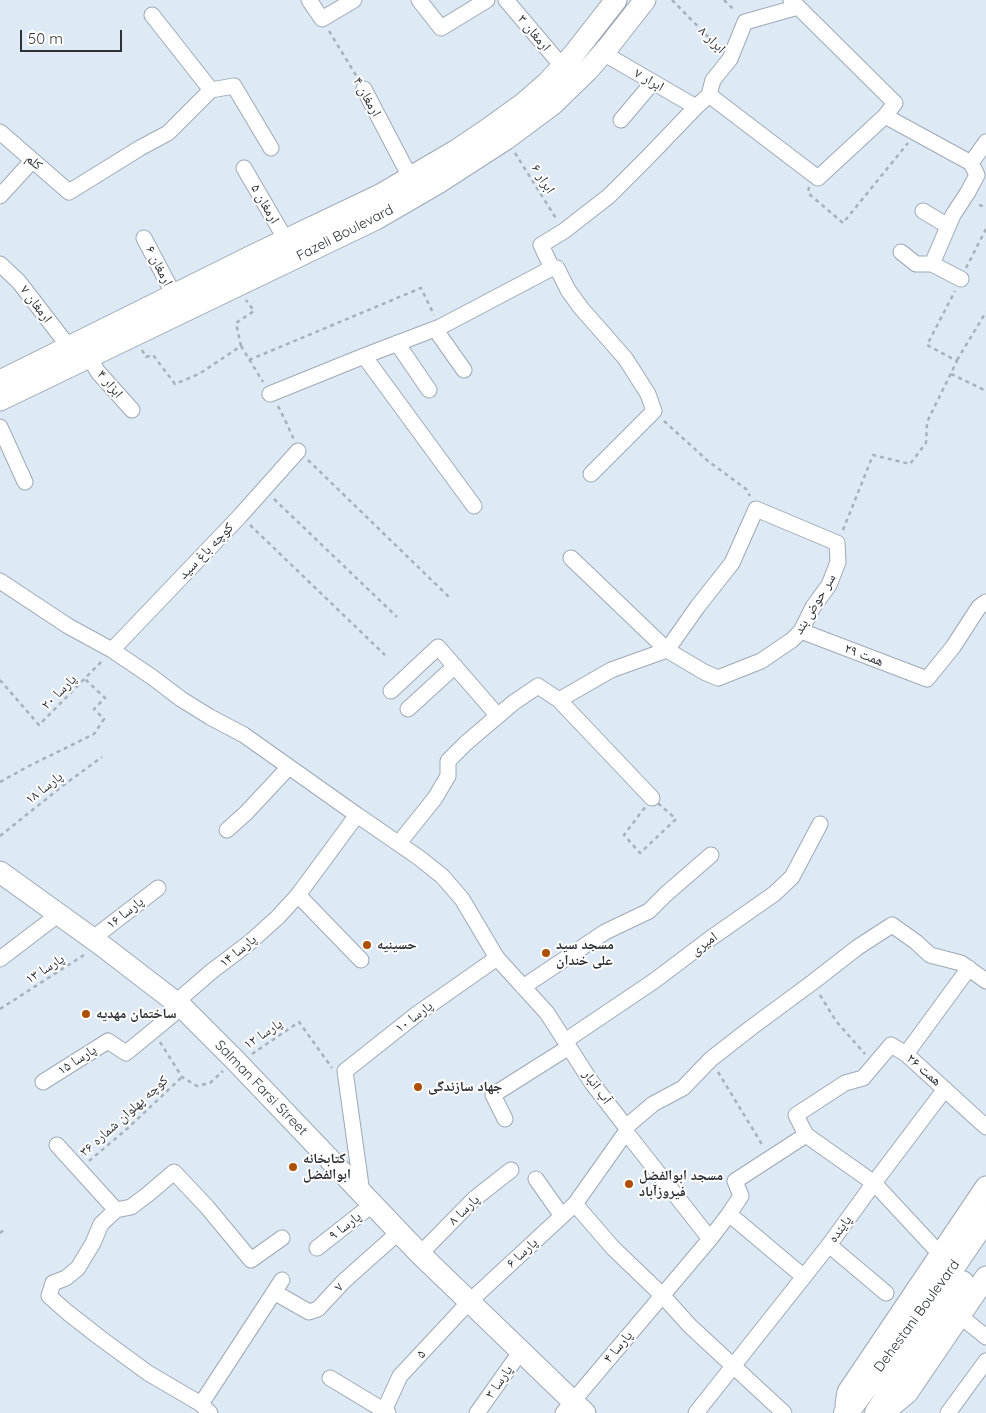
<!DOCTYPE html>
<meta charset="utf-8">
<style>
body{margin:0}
#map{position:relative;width:986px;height:1413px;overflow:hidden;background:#dde9f5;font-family:Quicksand,sans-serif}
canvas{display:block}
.scale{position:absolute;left:20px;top:30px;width:102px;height:22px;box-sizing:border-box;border:2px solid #2d3136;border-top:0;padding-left:6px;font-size:15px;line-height:18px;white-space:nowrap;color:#2d3136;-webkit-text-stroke:4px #fff;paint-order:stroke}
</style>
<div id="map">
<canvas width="986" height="1413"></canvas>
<div class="scale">50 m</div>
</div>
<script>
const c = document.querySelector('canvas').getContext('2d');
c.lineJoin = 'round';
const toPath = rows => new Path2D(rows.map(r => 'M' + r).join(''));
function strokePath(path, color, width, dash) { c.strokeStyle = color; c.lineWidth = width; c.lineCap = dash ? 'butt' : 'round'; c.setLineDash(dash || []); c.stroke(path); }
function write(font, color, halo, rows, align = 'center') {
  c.font = font + ' Quicksand,"Noto Naskh Arabic",sans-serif'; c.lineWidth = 4; c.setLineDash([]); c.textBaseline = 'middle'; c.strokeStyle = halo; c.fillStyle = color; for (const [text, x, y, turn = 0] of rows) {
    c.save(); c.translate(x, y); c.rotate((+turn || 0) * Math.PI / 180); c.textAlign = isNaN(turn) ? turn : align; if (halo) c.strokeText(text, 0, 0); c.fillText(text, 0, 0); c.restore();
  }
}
const path = toPath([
 [672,0,720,49],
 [724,0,735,11],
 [329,31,357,77],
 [515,153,557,220],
 [809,187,808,193,843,223,908,143],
 [979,205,986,207],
 [966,268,986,229],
 [241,346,236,323,254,311,246,300],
 [142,350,146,357,153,355,175,384,199,374,241,346,263,382],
 [249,360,421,288,434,315],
 [957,360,986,312],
 [951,374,986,391],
 [278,406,287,424,294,440],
 [664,421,708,461,746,489,750,496],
 [308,460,450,598],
 [274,499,397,617],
 [250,525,385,655],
 [843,530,873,455,910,464,926,443,927,422,957,361,927,345,955,291],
 [0,680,39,725,103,660],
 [0,782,29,766,94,734,104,719,94,709,105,698,85,679],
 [652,798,676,819,640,853,624,835,652,798],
 [0,836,65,784,102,757],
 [820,995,836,1021,865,1054],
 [0,1009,84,955],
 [160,1042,182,1077,197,1086,210,1083,223,1071],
 [252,1054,299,1022,332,1068],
 [718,1072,763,1146],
 [89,1161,128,1128,182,1077],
 [0,1233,5,1229]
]);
const street = toPath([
 [309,0,322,19,354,0],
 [419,0,441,28,487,0],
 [506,0,562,66],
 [791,0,895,103,885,116],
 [152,15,211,90],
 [603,53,696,107],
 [364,89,410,177],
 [709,95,818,178,885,116,971,163,977,175,968,192,953,215,932,264,961,279],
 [621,120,653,82],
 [0,132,69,192,140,148,168,133,211,90,234,86,271,148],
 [971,163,986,142],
 [244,168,286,240],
 [0,196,32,161],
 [923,211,948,226],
 [144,238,174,295],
 [901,252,916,264,932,264],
 [0,264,19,282,69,347],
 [552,268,557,268,568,290,581,308,625,358,648,394,654,411,591,474],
 [435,329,464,370],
 [397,343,429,390],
 [364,356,474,506],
 [89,357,98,372,132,410],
 [270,394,364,356,440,327,552,268,541,245,564,231,609,196,647,158,696,107,709,95,713,80,730,59,745,22,798,7],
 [0,427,25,482],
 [0,581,68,626,112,650,152,677,181,699,210,717,244,735,357,815],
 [801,631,927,679,953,647,979,607,986,602],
 [112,650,240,516,298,451],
 [391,691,438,647,498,716],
 [559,700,652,798],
 [408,709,455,666],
 [227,830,246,813,289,767],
 [399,843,435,798,448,776,448,761,466,743,513,703,538,686,559,700,611,670,667,650,704,672,718,678,761,661,792,640,801,631,813,607,829,585,838,562,837,543,756,509,732,563,698,606,667,650,571,558],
 [298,895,361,960],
 [92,939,158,888],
 [0,959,59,914],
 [523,987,605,932,649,911,666,894,711,855],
 [175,1003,212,971,249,943,278,917,298,895,357,815,418,857,442,876,462,899,497,958],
 [565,1041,654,981,711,938,774,894,792,877,820,824],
 [906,1054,969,968],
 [43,1082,108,1041,126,1053,182,1007],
 [505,1119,493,1095,569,1047],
 [626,1127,653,1104,683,1088,711,1059,752,1027,813,982,858,947,892,925,916,942,930,955,961,963,986,981],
 [806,1135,796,1115,845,1083,863,1078,891,1045,906,1054,986,1127],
 [57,1145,116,1210],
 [536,1179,562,1216],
 [362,1193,345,1071,417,1014,497,958,547,1013,592,1083,626,1127,626,1132],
 [575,1204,613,1248,662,1295,690,1326,784,1413],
 [729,1214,741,1196,735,1181,806,1135,874,1183,940,1254],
 [710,1239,729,1214,804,1277],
 [829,1245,886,1293],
 [317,1248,373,1204],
 [420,1254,474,1199,511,1170],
 [274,1292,309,1312,318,1309,344,1281,399,1232],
 [960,1316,986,1337],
 [330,1378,388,1413],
 [201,1404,148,1373,99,1337,67,1312,49,1296,53,1283,66,1278,78,1268,93,1243,101,1224,116,1210,131,1207,147,1195,174,1172,207,1207,251,1260,282,1238],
 [210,1413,201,1404,282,1280],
 [383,1413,400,1376,469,1302,575,1204,626,1132],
 [477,1413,521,1351],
 [563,1413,710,1239,626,1132],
 [696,1413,829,1245,874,1183,945,1089],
 [948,1413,986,1361]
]);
const secondary = toPath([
 [0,381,254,255,380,195,457,150,488,129,524,103,547,83,573,55,616,0],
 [0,400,376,219,438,183,506,139,553,104,588,70,609,46,645,0],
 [0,872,100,944,182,1007,234,1059,420,1254,585,1413],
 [846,1404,848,1392,986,1187],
 [883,1413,907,1393,986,1277]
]);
const primary = toPath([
 [846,1413,932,1297,986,1218],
 [877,1413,962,1283]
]);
const markers = [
 [367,945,5,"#ae4f00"],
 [546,953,5,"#ae4f00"],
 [86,1014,5,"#ae4f00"],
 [418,1087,5,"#ae4f00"],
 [293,1167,5,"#ae4f00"],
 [629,1184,5,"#ae4f00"]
];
const streetNames = [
 ["ارمغان ۳",534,33,50],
 ["ابرار ۸",712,40,45],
 ["ابرار ۷",649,80,30],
 ["ارمغان ۴",367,97,61],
 ["کلم",34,162,41],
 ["ابرار ۶",543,179,58],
 ["ارمغان ۵",265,204,60],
 ["Fazeli Boulevard",345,233,-27],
 ["ارمغان ۶",159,266,63],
 ["ارمغان ۷",36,304,53],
 ["ابزار ۴",110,384,50],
 ["کوچه باغ سید",206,551,-46],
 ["سر حوض بند",815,604,-59],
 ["همت ۲۹",864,655,21],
 ["پارسا ۲۰",59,692,-45],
 ["پارسا ۱۸",44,788,-38],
 ["پارسا ۱۶",125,913,-38],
 ["امیری",704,944,-36],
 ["پارسا ۱۴",238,951,-39],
 ["پارسا ۱۳",45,969,-33],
 ["پارسا ۱۰",414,1017,-37],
 ["پارسا ۱۲",263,1034,-34],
 ["پارسا ۱۵",77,1060,-33],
 ["همت ۲۶",924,1070,41],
 ["آب انبار",597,1087,54],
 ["Salman Farsi Street",261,1088,46],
 ["کوچه پهلوان شماره ۳۶",124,1116,-42],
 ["پارسا ۸",464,1210,-44],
 ["پارسا ۹",345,1226,-38],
 ["پاینده",840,1229,-54],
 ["پارسا ۶",522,1253,-43],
 ["۷",339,1287,-46],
 ["Dehestani Boulevard",917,1316,-54],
 ["پارسا ۴",618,1347,-50],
 ["۵",421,1354,-47],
 ["پارسا ۳",499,1382,-55]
];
const poiNames = [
 ["حسینیه",377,945],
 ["مسجد سید",556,945],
 ["علی خندان",556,961],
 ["ساختمان مهدیه",96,1014],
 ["جهاد سازندگی",428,1087],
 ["کتابخانه",303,1159],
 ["ابوالفضل",303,1175],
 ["مسجد ابوالفضل",639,1176],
 ["فیروزآباد",639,1192]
];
strokePath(street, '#9ea9b5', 17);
strokePath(secondary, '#9ea9b5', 23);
strokePath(primary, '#9ea9b5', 26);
strokePath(path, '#a7b1bb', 2.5, [4, 4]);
strokePath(street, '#fff', 15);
strokePath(secondary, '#fff', 21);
strokePath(primary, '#fff', 24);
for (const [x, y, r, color] of markers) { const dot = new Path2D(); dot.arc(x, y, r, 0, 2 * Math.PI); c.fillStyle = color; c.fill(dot); strokePath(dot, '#fff', 2); }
write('14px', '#2d3136', '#fff', streetNames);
write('bold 14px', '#2d3136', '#fff', poiNames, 'left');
</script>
